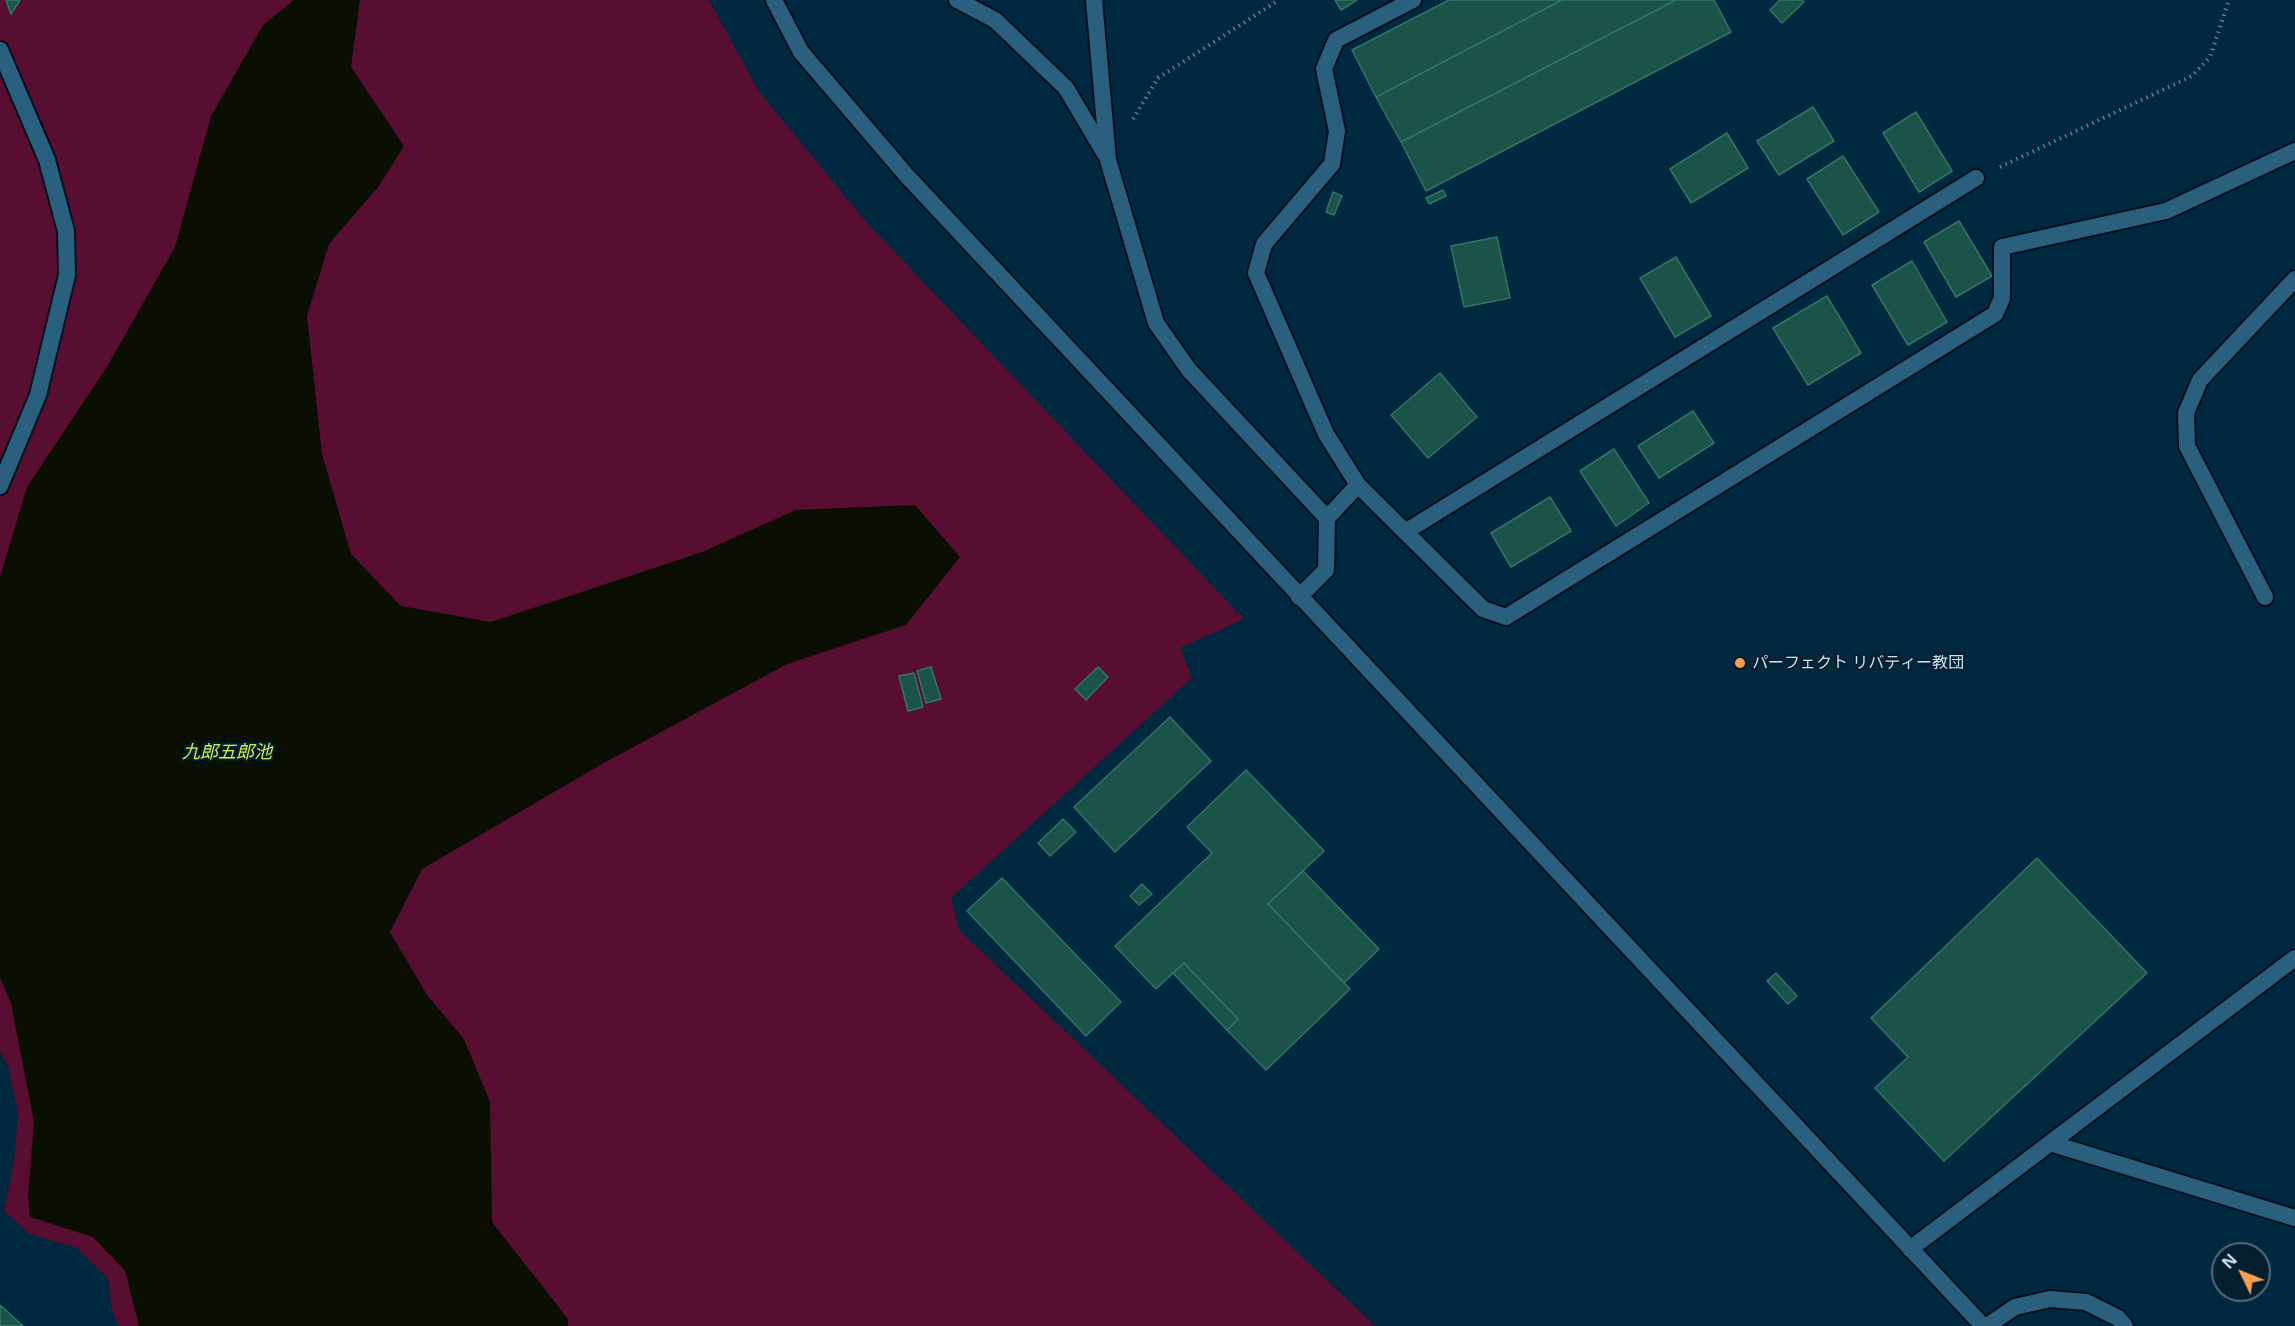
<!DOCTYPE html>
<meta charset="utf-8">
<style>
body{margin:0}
#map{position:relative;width:2295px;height:1326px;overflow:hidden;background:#00283f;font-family:"Noto Sans",sans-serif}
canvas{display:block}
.north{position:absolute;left:2211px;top:1242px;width:60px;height:60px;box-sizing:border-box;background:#031e2e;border:2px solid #526d7e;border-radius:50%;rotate:313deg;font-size:16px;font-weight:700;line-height:24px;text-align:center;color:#c8e3f5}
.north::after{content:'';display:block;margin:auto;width:21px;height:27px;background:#fb9e51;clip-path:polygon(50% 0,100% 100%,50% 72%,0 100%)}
</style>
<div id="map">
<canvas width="2295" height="1326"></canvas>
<div class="north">N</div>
</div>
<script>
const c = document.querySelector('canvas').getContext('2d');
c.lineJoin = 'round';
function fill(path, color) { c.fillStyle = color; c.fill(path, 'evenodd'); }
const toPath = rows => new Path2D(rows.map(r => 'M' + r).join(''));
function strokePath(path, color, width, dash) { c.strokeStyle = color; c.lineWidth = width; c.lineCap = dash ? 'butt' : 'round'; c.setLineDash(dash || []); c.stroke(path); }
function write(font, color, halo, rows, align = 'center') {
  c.font = font + ' "Noto Sans","Noto Sans JP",sans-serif'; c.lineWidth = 4.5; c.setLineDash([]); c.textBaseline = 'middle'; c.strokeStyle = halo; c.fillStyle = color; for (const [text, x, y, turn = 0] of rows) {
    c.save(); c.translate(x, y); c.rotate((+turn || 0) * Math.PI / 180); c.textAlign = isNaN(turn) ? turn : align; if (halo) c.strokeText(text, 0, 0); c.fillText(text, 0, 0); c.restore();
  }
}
const green = toPath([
 [0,0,709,0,758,90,867,223,1244,619,1180,648,1192,678,951,898,959,930,1375,1326,119,1326,112,1310,108,1278,77,1248,30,1234,4,1211,14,1162,18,1112,8,1066,0,1052]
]);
const water = toPath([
 [294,0,360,0,351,67,404,146,379,186,329,244,307,316,322,454,351,554,401,606,491,622,702,552,796,510,915,505,960,557,906,625,787,664,602,764,422,869,390,932,427,995,464,1039,490,1102,492,1222,568,1319,568,1326,139,1326,125,1271,93,1237,30,1217,28,1195,34,1122,11,1003,0,978,0,577,27,487,108,365,175,247,211,116,263,25]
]);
const building = toPath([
 [6,0,20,0,11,14,6,0],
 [1335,0,1357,0,1341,10,1335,0],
 [1449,0,1562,0,1376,97,1352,50,1449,0],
 [1562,0,1676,0,1401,142,1376,97,1562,0],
 [1676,0,1714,0,1731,32,1426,191,1401,142,1676,0],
 [1780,0,1802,0,1804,2,1782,23,1770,10,1780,0],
 [1813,107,1834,141,1779,175,1757,141,1813,107],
 [1916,112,1952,171,1919,192,1883,133,1916,112],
 [1727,133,1748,168,1691,203,1670,169,1727,133],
 [1843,156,1879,212,1843,235,1807,179,1843,156],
 [1443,190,1446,196,1429,204,1426,198,1443,190],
 [1333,192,1342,196,1334,215,1326,212,1333,192],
 [1959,221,1992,276,1956,297,1924,242,1959,221],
 [1497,237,1510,298,1464,307,1451,246,1497,237],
 [1676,257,1711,316,1675,337,1640,278,1676,257],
 [1912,261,1947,322,1908,345,1872,285,1912,261],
 [1827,296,1861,353,1808,385,1773,328,1827,296],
 [1440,373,1477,417,1428,458,1391,415,1440,373],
 [1693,411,1714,443,1659,478,1638,446,1693,411],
 [1614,449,1649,503,1616,526,1580,471,1614,449],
 [1550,497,1571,531,1511,567,1491,533,1550,497],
 [931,667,941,699,926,703,917,671,931,667],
 [1098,667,1108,677,1086,700,1075,689,1098,667],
 [914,673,923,707,908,711,899,676,914,673],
 [1170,717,1211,761,1115,852,1074,807,1170,717],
 [1246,770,1324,851,1268,904,1350,989,1266,1070,1227,1030,1238,1019,1184,963,1156,989,1115,946,1212,853,1187,827,1246,770],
 [1063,819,1076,832,1050,856,1038,843,1063,819],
 [2037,858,2147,973,1944,1161,1875,1088,1908,1057,1871,1018,2037,858],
 [1303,871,1379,949,1344,983,1268,904,1303,871],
 [1002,878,1121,1002,1086,1036,967,911,1002,878],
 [1142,884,1152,894,1139,905,1130,896,1142,884],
 [1184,963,1238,1019,1227,1030,1173,973,1184,963],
 [1776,973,1797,996,1788,1004,1767,981,1776,973],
 [0,1305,23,1326,0,1326,0,1305]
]);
const path = toPath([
 [1133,119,1158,78,1279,0],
 [2000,167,2192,76,2210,57,2229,0]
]);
const lane = toPath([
 [774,0,801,52,907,176,1983,1326],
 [957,0,995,20,1066,88,1105,154],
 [1094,0,1108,160,1156,323,1189,370,1327,518],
 [1413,0,1336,40,1324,69,1337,131,1332,164,1264,244,1256,273,1326,434,1358,485,1483,609,1506,617,1995,314,2002,298,2002,247,2166,211,2295,151],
 [0,50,47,160,66,231,67,275,38,395,0,486],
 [1405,532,1976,178],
 [1299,597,1326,570,1327,518,1358,485],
 [2265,597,2187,446,2186,413,2200,380,2295,279],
 [2050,1143,2295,1218],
 [1910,1249,2295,958],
 [1987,1326,2015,1307,2050,1299,2086,1302,2118,1318,2125,1326]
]);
const markers = [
 [1740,663,6,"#fb9e51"]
];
const poiNames = [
 ["パーフェクト リバティー教団",1752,663]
];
const waterNames = [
 ["九郎五郎池",227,753]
];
fill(green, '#580e30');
fill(water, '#0b0e02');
fill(building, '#1c5348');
strokePath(building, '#2e7668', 1.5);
strokePath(lane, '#00101f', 20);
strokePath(path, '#5c7e93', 4, [1.5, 4.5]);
strokePath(lane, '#2b5f7e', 16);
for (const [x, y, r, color] of markers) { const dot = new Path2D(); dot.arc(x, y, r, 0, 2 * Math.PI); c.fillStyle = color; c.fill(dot); strokePath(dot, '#031e2e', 2); }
write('16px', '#c8e3f5', '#031e2e', poiNames, 'left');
write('italic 18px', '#d1ea4c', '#031e2e', waterNames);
</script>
